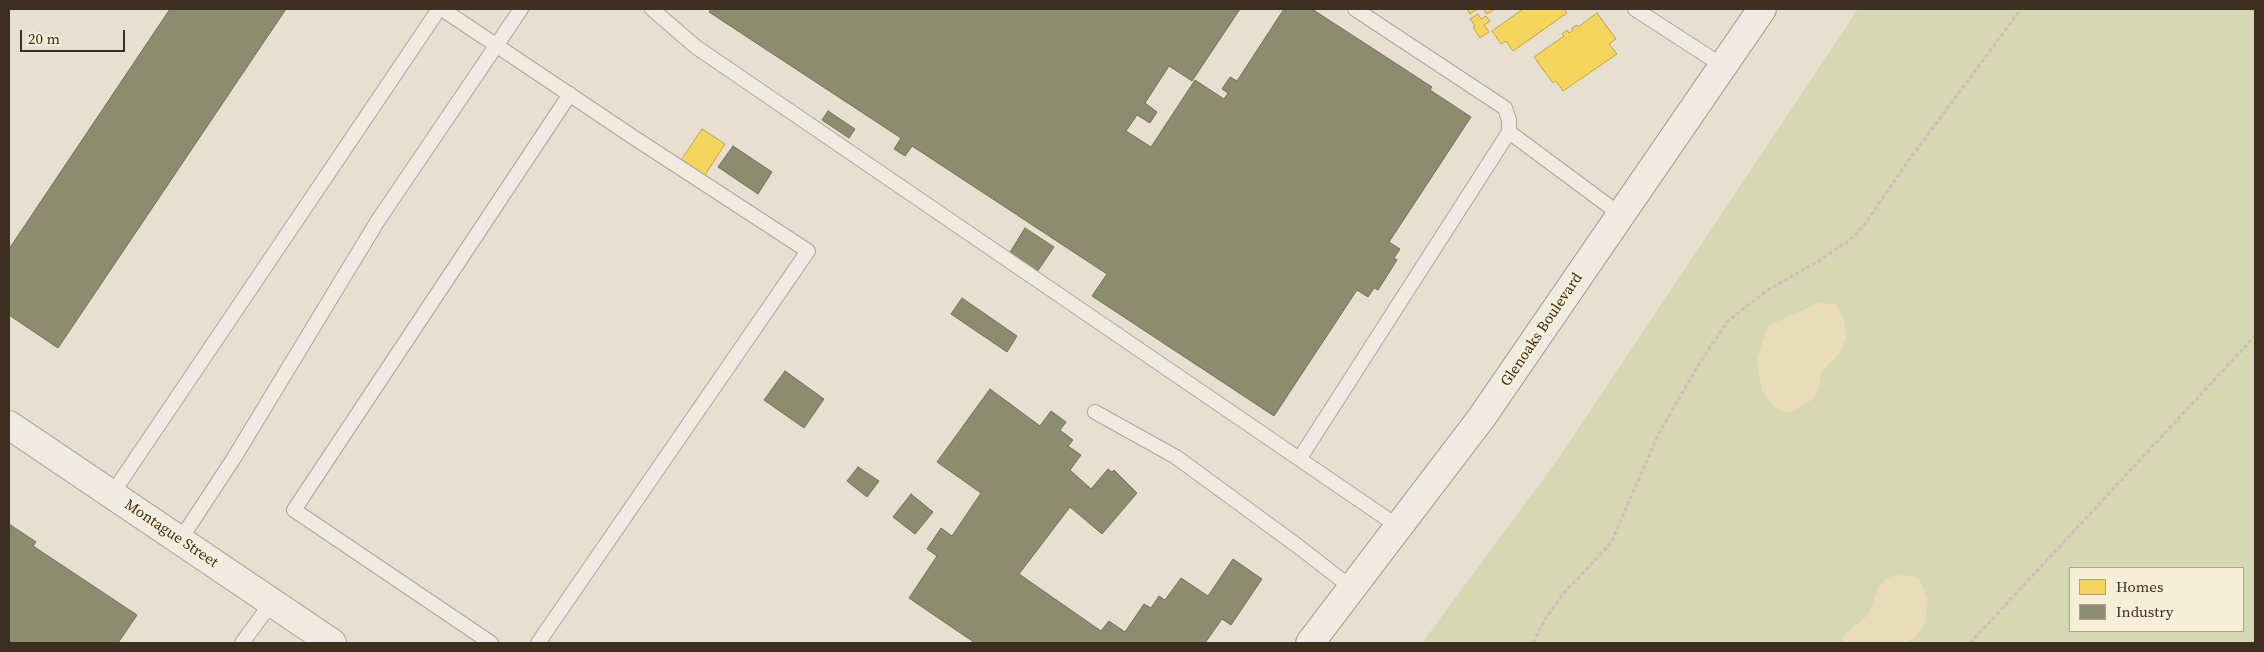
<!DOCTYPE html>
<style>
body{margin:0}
#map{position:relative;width:2264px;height:652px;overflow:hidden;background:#e7e0d1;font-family:"Source Serif 4",serif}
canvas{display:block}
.frame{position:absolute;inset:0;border:10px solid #3d2e20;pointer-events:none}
.legend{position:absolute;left:2069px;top:567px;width:175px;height:65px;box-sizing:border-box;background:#f7eed8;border:1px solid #ada18e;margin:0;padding:6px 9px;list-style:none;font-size:15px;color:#3d2e20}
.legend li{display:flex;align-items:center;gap:10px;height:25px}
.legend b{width:25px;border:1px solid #ada18e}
.scale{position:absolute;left:20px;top:30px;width:105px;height:22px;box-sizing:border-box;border:2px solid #3d2e20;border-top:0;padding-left:6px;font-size:15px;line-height:18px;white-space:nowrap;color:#3d2e20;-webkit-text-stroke:4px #f7eed8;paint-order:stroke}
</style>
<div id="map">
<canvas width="2264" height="652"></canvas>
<div class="frame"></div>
<ul class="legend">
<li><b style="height:14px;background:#f6d55c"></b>Homes</li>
<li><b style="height:14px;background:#8c8c6e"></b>Industry</li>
</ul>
<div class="scale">20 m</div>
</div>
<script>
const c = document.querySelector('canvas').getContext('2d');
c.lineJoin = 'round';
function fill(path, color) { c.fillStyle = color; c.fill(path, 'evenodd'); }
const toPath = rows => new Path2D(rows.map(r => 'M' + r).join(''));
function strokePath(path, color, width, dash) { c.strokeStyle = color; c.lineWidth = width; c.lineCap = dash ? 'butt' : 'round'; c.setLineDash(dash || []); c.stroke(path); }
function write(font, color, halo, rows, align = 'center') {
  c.font = font + ' "Source Serif 4",serif'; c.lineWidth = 5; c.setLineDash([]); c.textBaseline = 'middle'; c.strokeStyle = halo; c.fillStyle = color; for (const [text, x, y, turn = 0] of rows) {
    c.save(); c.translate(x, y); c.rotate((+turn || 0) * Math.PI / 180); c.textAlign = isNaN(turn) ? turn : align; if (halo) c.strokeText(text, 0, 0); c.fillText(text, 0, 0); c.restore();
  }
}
const green = toPath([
 [1858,9,2255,9,2255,643,1422,643,1558,459],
 [2070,568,2243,568,2243,631,2070,631]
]);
const sand = toPath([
 [1819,303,1836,304,1844,319,1846,338,1840,353,1821,372,1820,384,1815,398,1791,412,1781,411,1771,403,1762,391,1757,361,1763,340,1769,325],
 [1893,575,1911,576,1919,580,1924,589,1928,602,1924,627,1916,636,1904,643,1843,643,1844,635,1868,615,1880,584]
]);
const homes = toPath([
 [1467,9,1478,9,1470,14,1467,9],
 [1483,9,1495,9,1487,14,1483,9],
 [1523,9,1564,9,1567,13,1513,51,1506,41,1501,44,1492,31,1523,9],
 [1597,13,1616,39,1609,44,1617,54,1563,91,1556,81,1553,83,1534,57,1564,36,1562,34,1567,30,1569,33,1573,30,1572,28,1577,25,1578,27,1597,13],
 [1478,14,1481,19,1486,16,1490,21,1484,25,1489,32,1480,38,1473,27,1475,26,1470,19,1478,14],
 [702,129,725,144,703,178,679,163,702,129]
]);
const industry = toPath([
 [170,9,286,9,58,348,9,315,9,249,170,9],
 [711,9,1240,9,1192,81,1169,66,1145,103,1157,112,1150,123,1137,115,1126,131,1151,147,1195,80,1224,99,1228,93,1222,89,1230,77,1237,81,1284,9,1312,9,1432,87,1430,90,1471,117,1389,242,1400,249,1394,258,1397,260,1378,290,1374,288,1368,297,1357,290,1274,416,1092,296,1107,274,912,146,905,156,894,149,901,138,709,12,711,9],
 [828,111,855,129,849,138,822,120,828,111],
 [733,146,772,172,758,194,718,167,733,146],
 [1025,228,1054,247,1037,272,1009,254,1025,228],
 [962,298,1017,336,1007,352,951,314,962,298],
 [785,371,824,399,804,428,764,400,785,371],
 [990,389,1040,426,1051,411,1066,422,1060,430,1073,440,1068,446,1081,455,1070,470,1091,489,1108,469,1112,472,1114,470,1137,493,1102,534,1070,507,1019,574,1101,631,1109,621,1125,632,1144,604,1151,608,1159,596,1165,600,1181,578,1208,596,1233,559,1262,579,1231,625,1222,619,1205,643,975,643,909,598,937,556,927,549,941,528,952,536,981,493,937,462,990,389],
 [858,467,879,481,867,497,847,481,858,467],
 [911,494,933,512,915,534,893,517,911,494],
 [9,524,36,542,33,546,137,615,118,643,9,643,9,524]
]);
const path = toPath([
 [1533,643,1545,619,1563,594,1611,543,1659,433,1700,362,1727,322,1766,291,1817,262,1854,237,1867,221,1906,164,2021,9],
 [1970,643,2255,336]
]);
const lane = toPath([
 [442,9,636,139,808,251,538,643],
 [652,9,696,47,1399,527],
 [1635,9,1723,66],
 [1509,132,1621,215],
 [1095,412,1176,457,1295,544,1352,588],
 [1300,458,1509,132,1509,120,1505,108,1355,9],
 [112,494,439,9],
 [180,540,234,458,377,222,521,9],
 [242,643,272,602],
 [491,643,294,510,570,94]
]);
const street = toPath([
 [9,425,332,643]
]);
const secondary = toPath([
 [1310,643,1482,417,1762,9]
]);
const streetNames = [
 ["Glenoaks Boulevard",1542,330,-56],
 ["Montague Street",171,534,34]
];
fill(green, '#d6d7b3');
fill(sand, '#eadcb9');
fill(homes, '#f6d55c');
strokePath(homes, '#bea34a', 1);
fill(industry, '#8c8c6e');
strokePath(industry, '#747057', 1);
strokePath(lane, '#ada599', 16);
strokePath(street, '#ada599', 30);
strokePath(secondary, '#9c958a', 30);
strokePath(path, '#c8c2b9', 3, [4, 2.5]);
strokePath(lane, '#efebe3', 14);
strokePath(street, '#efebe3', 28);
strokePath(secondary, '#efebe3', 28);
write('15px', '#3d2e20', '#f7eed8', streetNames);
</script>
